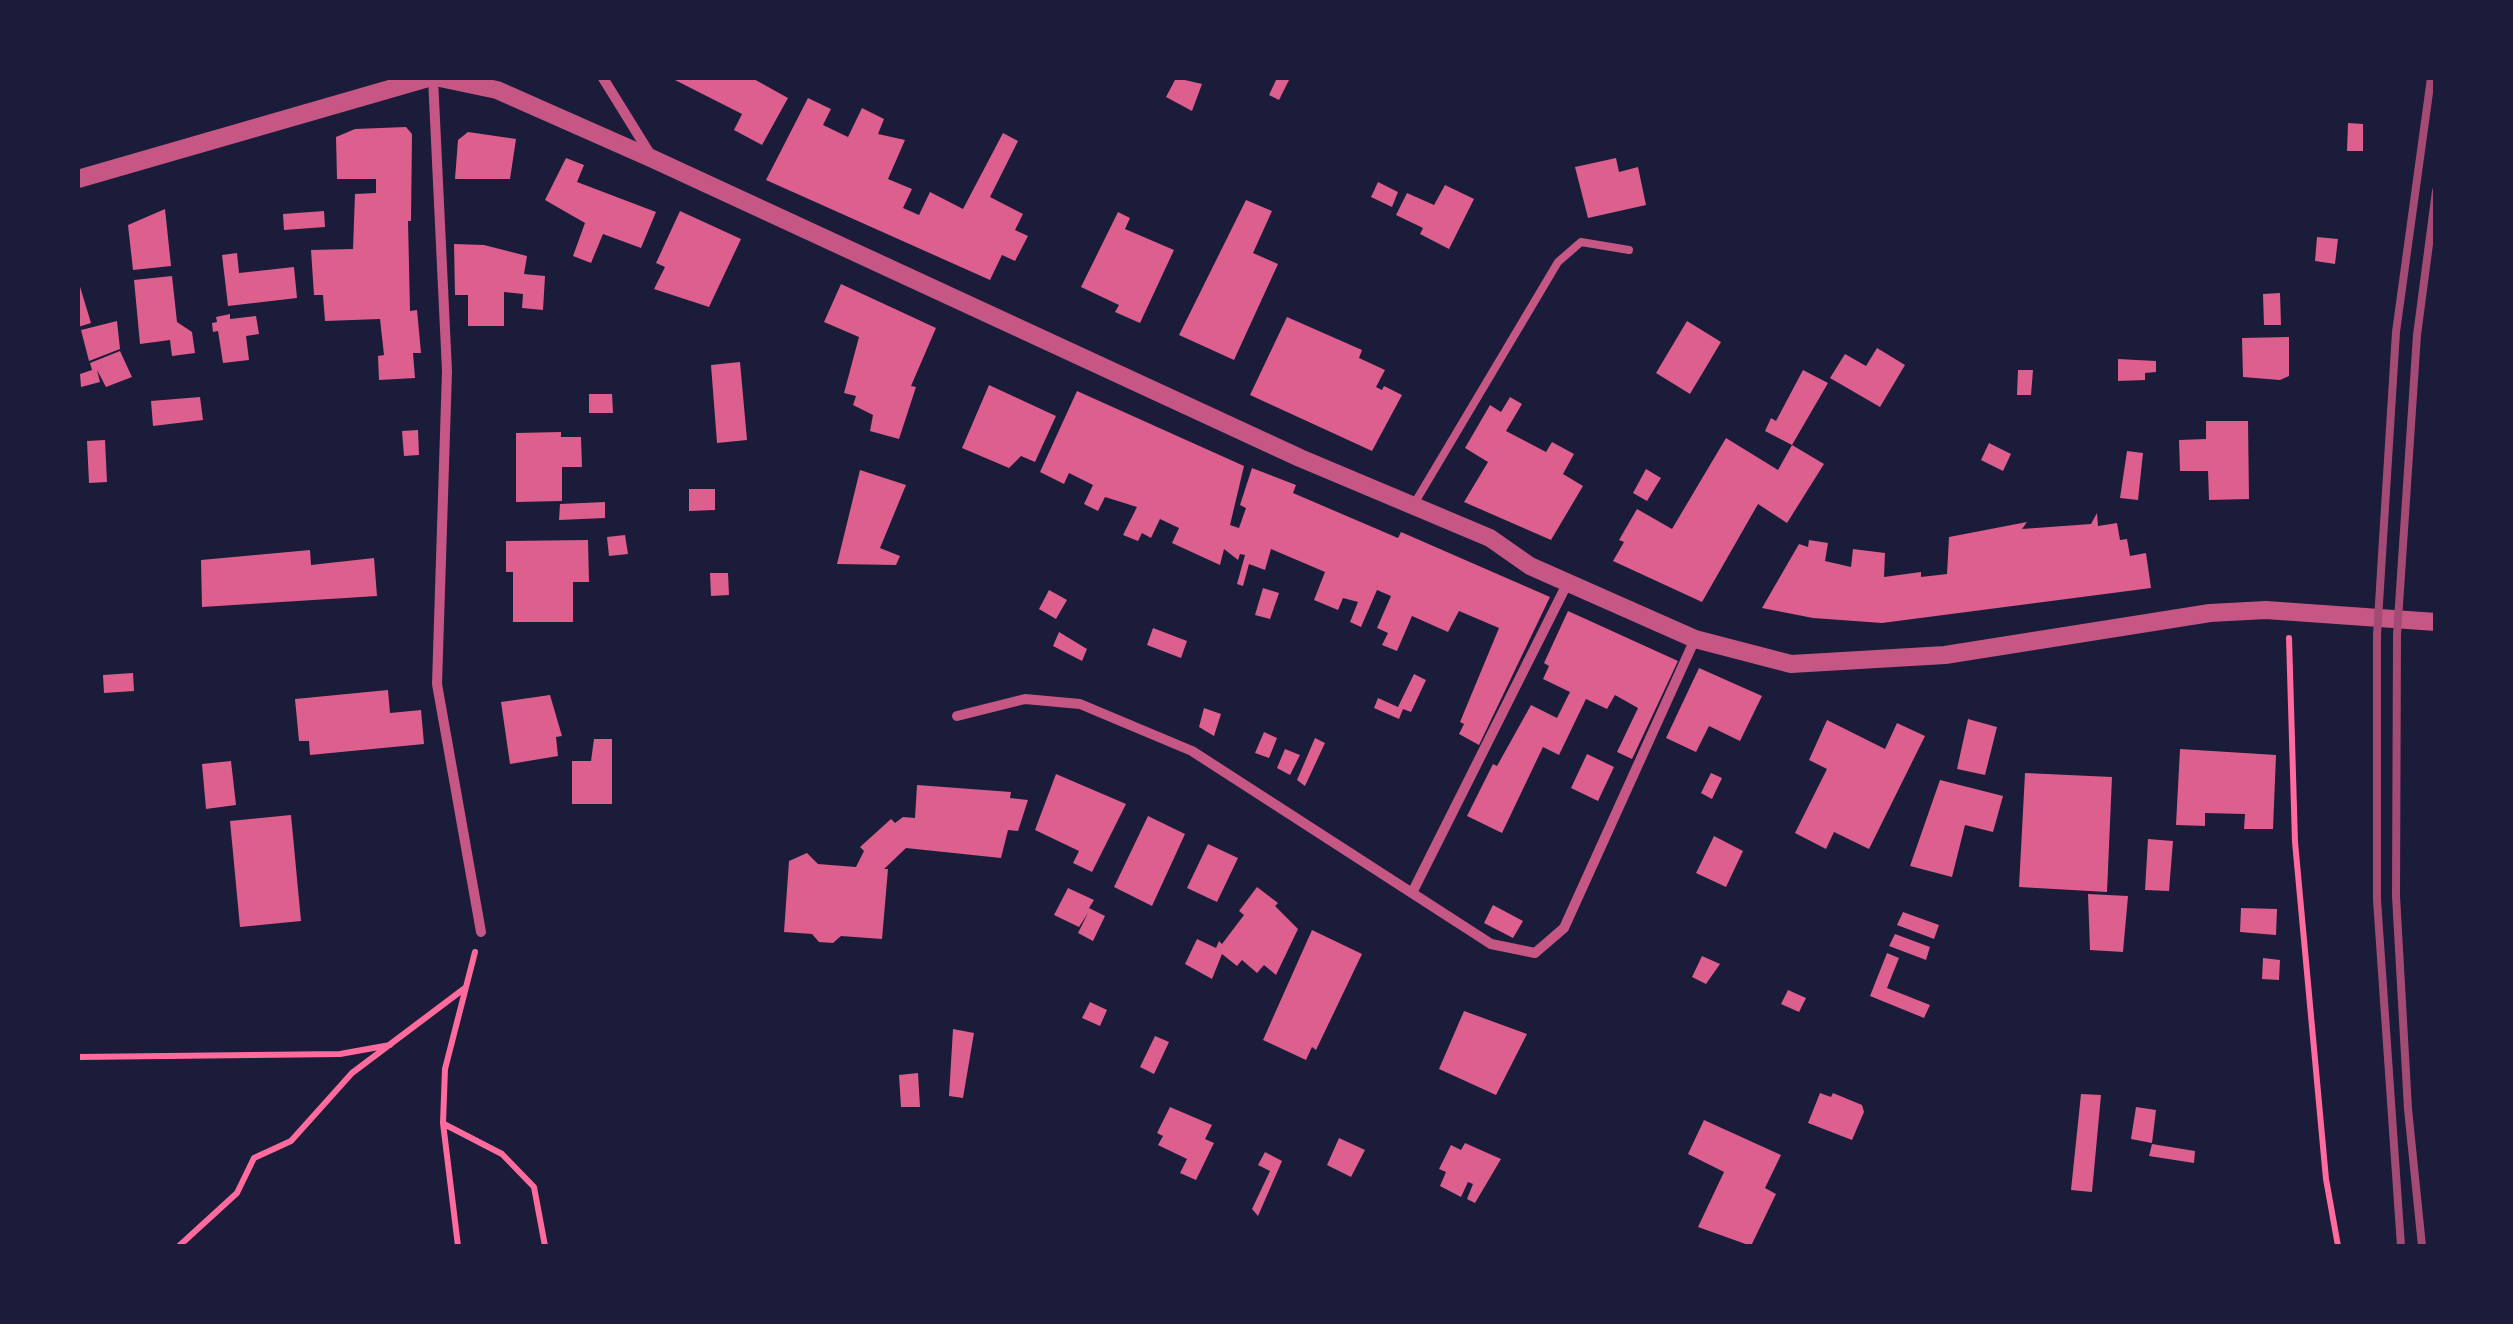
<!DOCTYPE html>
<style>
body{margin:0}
#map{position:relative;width:2513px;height:1324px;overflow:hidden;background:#1b1b3a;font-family:Overpass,sans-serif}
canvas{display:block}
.frame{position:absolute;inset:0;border:80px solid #1b1b3a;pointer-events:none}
</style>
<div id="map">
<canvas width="2513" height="1324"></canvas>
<div class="frame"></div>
</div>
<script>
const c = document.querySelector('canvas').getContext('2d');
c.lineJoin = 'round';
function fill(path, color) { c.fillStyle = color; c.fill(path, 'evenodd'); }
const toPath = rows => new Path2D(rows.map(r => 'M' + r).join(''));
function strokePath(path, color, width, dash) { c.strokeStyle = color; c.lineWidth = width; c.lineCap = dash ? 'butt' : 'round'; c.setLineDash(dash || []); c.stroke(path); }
const building = toPath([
 [671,78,752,78,788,98,762,145,734,130,742,114],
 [1176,78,1202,84,1192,111,1166,97],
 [1277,78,1290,78,1279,100,1269,95],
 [808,98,831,109,823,125,848,137,862,108,884,119,878,134,905,140,888,179,912,189,903,208,919,215,930,192,963,209,1003,133,1018,141,990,197,1023,214,1015,230,1028,236,1015,261,1002,255,990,280,766,180],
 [2348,123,2363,124,2363,151,2347,151],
 [406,127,412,134,411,221,408,221,410,311,417,310,421,353,413,353,415,378,379,380,378,356,384,355,380,319,325,321,323,295,314,295,311,250,353,249,355,194,376,193,376,179,337,179,336,137,355,129],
 [468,132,516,139,510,179,455,179,458,140],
 [566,158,584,165,577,182,656,212,641,248,603,234,591,263,573,256,585,223,545,200],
 [1616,158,1619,172,1638,167,1646,205,1588,218,1575,167],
 [1378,182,1398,192,1392,207,1371,197],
 [1445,185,1474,199,1449,249,1420,234,1423,228,1396,215,1407,193,1434,205],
 [1246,200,1272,211,1253,253,1278,264,1234,360,1179,335],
 [165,209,171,266,133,270,128,225],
 [324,211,325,227,284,230,283,214],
 [680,211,741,239,709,307,654,289,665,267,656,263],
 [1118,212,1130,218,1125,229,1174,250,1140,323,1115,312,1119,305,1081,287],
 [2317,237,2338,239,2335,264,2315,261],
 [454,244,484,245,527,256,524,274,545,276,543,310,522,308,523,294,504,292,504,326,468,326,468,295,455,295],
 [237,253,239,273,294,267,297,298,228,306,222,255],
 [172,276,177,322,192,332,195,353,172,356,170,340,140,344,134,280],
 [78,280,91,323,78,327],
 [841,284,936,328,911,386,916,387,899,439,870,431,873,415,853,405,856,396,844,393,859,337,824,322],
 [2280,293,2281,325,2264,325,2263,294],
 [230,314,230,319,256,316,259,334,246,336,249,360,223,363,218,331,213,332,212,323,217,322,216,317],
 [1287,317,1362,350,1359,358,1385,370,1376,387,1382,390,1384,386,1402,395,1372,451,1250,395],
 [117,321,120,349,89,361,81,330],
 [1687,321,1721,342,1690,394,1656,373],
 [2289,337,2289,376,2280,380,2243,377,2242,338],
 [1877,348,1905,365,1880,407,1830,378,1845,354,1866,366],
 [120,351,132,377,106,387,97,370,100,382,81,387,80,374,92,370,90,363],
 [2118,359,2156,361,2156,372,2145,373,2145,380,2118,381],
 [740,362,747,440,717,443,711,365],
 [1803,370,1828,383,1792,445,1765,431,1771,418,1776,421],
 [2018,370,2033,370,2031,395,2017,395],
 [989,385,1056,416,1035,462,1021,456,1009,468,962,448],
 [1077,391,1244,466,1230,525,1239,528,1246,508,1240,505,1252,468,1296,485,1293,493,1398,538,1401,532,1550,597,1479,745,1459,734,1464,724,1460,722,1499,628,1459,611,1448,632,1412,616,1397,651,1382,645,1388,633,1377,628,1391,596,1377,590,1361,627,1350,622,1358,602,1343,598,1338,610,1314,600,1325,572,1271,549,1265,570,1249,564,1243,586,1237,584,1245,555,1240,554,1238,560,1224,549,1220,565,1172,543,1179,528,1160,519,1151,538,1142,533,1138,541,1123,535,1137,507,1105,497,1098,511,1084,504,1093,485,1069,473,1064,484,1040,472],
 [589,394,612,394,613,413,589,413],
 [200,397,203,420,153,426,151,401],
 [1510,397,1522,404,1506,431,1546,452,1552,442,1574,454,1563,474,1583,486,1551,540,1464,502,1488,462,1465,448,1490,405,1501,412],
 [2206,421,2248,421,2249,499,2209,500,2208,471,2180,471,2179,440,2206,439],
 [418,430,419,455,404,456,402,431],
 [561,432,561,437,581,437,582,467,562,467,562,501,516,502,516,433],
 [1726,438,1778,470,1792,445,1824,464,1787,523,1758,504,1702,602,1613,561,1624,542,1619,540,1637,509,1672,529],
 [105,440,107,482,89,483,87,441],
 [1989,443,2011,454,2003,471,1981,460],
 [2127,451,2143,453,2138,500,2120,498],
 [1646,469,1661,478,1647,501,1633,493],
 [860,470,906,485,880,548,900,556,896,565,837,564],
 [689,489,715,489,715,510,689,511],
 [605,502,605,518,559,520,560,504],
 [2097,513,2098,526,2117,523,2120,540,2127,539,2130,556,2146,553,2151,588,1882,623,1813,618,1762,608,1799,544,1808,547,1809,540,1828,543,1825,561,1851,567,1853,549,1885,553,1884,577,1921,572,1921,577,1947,574,1949,537,2027,522,2022,529,2091,524],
 [625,535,628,554,609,556,607,537],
 [588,540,589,582,573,582,573,622,513,622,513,572,506,572,506,541],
 [310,550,311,565,374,558,377,596,202,607,201,560],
 [710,573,728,573,729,595,711,596],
 [1263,588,1279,593,1270,619,1255,615],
 [1049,590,1067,600,1056,619,1039,609],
 [1568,611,1678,661,1632,759,1617,752,1638,708,1615,695,1607,709,1586,699,1559,755,1543,747,1502,833,1467,816,1493,764,1497,766,1531,705,1557,718,1570,692,1543,679,1549,666,1544,663],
 [1153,628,1187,641,1181,658,1147,645],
 [1059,632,1087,649,1082,661,1053,646],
 [1699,668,1762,696,1740,741,1709,726,1696,752,1666,738],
 [133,673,134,691,104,693,103,675],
 [1414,674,1426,680,1411,712,1403,709,1399,719,1374,708,1378,698,1398,707],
 [388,690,390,713,421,710,424,744,310,755,309,741,299,741,295,699],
 [550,695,562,736,556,737,558,756,510,764,501,702],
 [1204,708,1221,714,1214,736,1199,727],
 [1968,719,1997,727,1985,775,1957,769],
 [1827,720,1885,749,1897,723,1925,736,1869,849,1834,832,1826,849,1795,833,1827,769,1809,760],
 [1264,732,1277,738,1269,758,1255,753],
 [1315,738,1325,743,1305,786,1297,780],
 [594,739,612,739,612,804,572,804,572,761,591,761],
 [1285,749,1300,755,1290,775,1277,768],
 [2180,749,2276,755,2273,829,2244,829,2245,814,2205,813,2205,826,2176,825],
 [1587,754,1614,767,1598,801,1571,788],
 [231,761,236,805,206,809,202,764],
 [1711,773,1722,778,1712,799,1701,793],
 [2025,773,2112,777,2107,892,2019,887],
 [1056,774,1126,804,1092,872,1073,863,1079,851,1035,830],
 [1940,780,2003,796,1993,832,1965,825,1952,877,1910,866],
 [917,785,1011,792,1010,798,1028,800,1018,831,1008,830,1001,858,906,848,884,869,888,869,882,939,841,936,833,943,819,942,812,934,784,932,789,861,807,853,818,864,856,867,864,851,860,847,891,819,895,823,903,817,915,818],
 [291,815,301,921,240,927,230,821],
 [1148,816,1185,834,1152,906,1114,887],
 [1714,836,1743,851,1726,887,1696,873],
 [2148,839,2173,841,2169,891,2145,890],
 [1208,844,1238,858,1217,902,1187,888],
 [1257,887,1278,903,1275,906,1298,929,1276,975,1264,965,1257,973,1242,960,1237,966,1222,954,1212,979,1185,964,1197,939,1216,948,1219,941,1222,944,1244,915,1239,911],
 [1068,888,1094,900,1089,908,1105,916,1093,941,1078,933,1088,913,1079,927,1054,915],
 [2088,894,2128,896,2123,952,2090,950],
 [1493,905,1523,921,1513,938,1484,923],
 [2241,908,2277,909,2276,935,2240,932],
 [1903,912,1939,925,1934,939,1897,925],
 [1312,930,1362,954,1316,1050,1312,1047,1306,1060,1263,1040],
 [1895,934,1930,947,1926,960,1889,946],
 [1887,953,1899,958,1887,988,1930,1005,1924,1018,1870,996],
 [1702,956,1720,964,1706,984,1692,977],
 [2263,958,2280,960,2279,980,2262,979],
 [1788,990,1806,998,1799,1012,1781,1004],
 [1090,1002,1107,1010,1100,1026,1082,1018],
 [1464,1011,1527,1034,1496,1095,1439,1069],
 [953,1029,974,1033,963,1098,949,1096],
 [1155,1036,1169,1042,1154,1074,1140,1067],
 [918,1073,920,1107,901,1107,899,1075],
 [1820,1093,1831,1097,1833,1093,1862,1105,1864,1112,1852,1140,1808,1123],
 [2081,1094,2101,1095,2092,1192,2071,1190],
 [1170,1107,1212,1125,1205,1139,1214,1143,1196,1180,1180,1173,1187,1159,1158,1145,1163,1136,1157,1133],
 [2136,1107,2156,1110,2152,1143,2131,1139],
 [1704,1120,1781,1155,1765,1188,1776,1194,1751,1246,1698,1227,1724,1172,1688,1154],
 [1339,1138,1365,1150,1351,1177,1327,1165],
 [1465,1143,1501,1159,1475,1203,1467,1199,1473,1184,1468,1182,1461,1197,1440,1186,1446,1172,1439,1169,1451,1145,1461,1150],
 [2152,1144,2195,1151,2194,1163,2149,1156],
 [1265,1152,1282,1161,1258,1216,1252,1209,1270,1171,1258,1165]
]);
const path = toPath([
 [2289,638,2295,842,2326,1179,2338,1246],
 [78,1057,340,1054,390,1045],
 [444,1124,502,1154,534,1187,545,1246],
 [179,1246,237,1193,254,1158,291,1141,352,1073,465,988],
 [458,1246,443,1123,445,1069,475,952]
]);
const service = toPath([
 [1414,504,1558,262,1581,242,1629,250]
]);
const minor = toPath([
 [433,78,447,371,437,684,481,932],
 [603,78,650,154],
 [957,716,1025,699,1080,704,1192,751,1491,944,1535,953,1564,928,1695,639],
 [1412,893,1567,584]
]);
const tertiary = toPath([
 [440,78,497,90,653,159,1300,458,1490,538,1530,566,1695,639,1791,664,1945,655,2210,613,2266,610,2436,622],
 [78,179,428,78]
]);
const rail = toPath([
 [2401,1246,2377,900,2377,635,2396,332,2431,78],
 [2422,1246,2408,1109,2396,896,2397,635,2417,335,2436,191]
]);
fill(building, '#dd5f8e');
strokePath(path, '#ff6b9d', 6);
strokePath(service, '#c65784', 8);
strokePath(minor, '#c65784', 10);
strokePath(tertiary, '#c65784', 18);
strokePath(rail, '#a44b75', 8);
</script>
